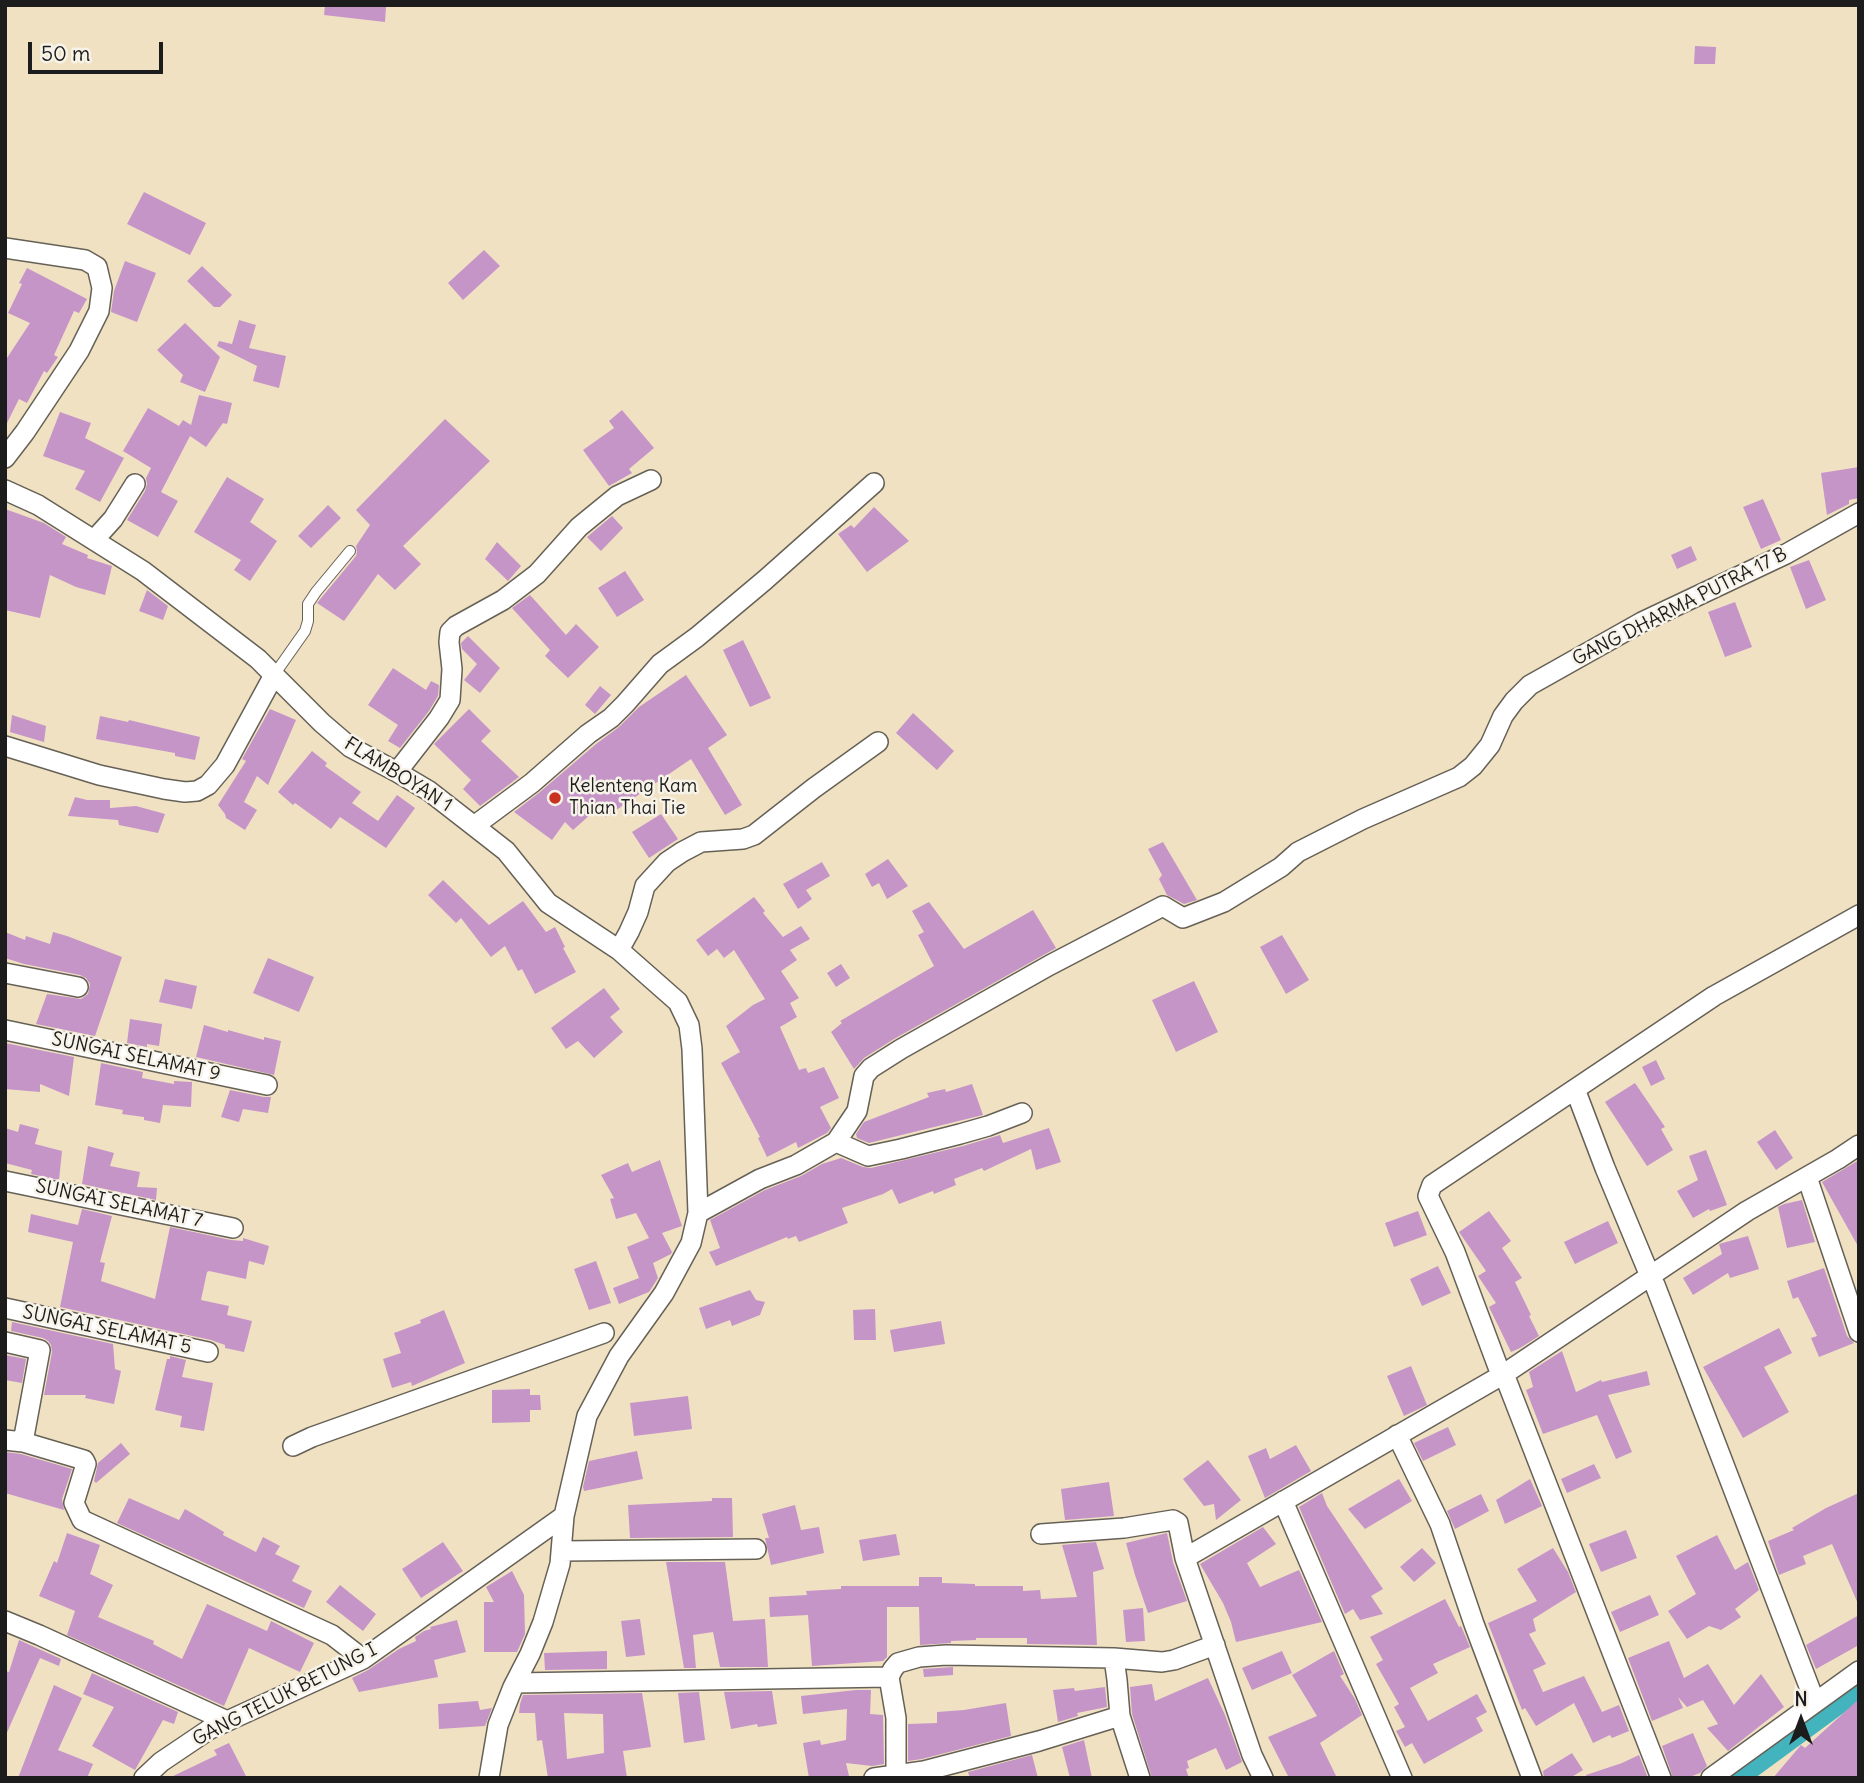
<!DOCTYPE html>
<style>
body{margin:0}
#map{position:relative;width:1864px;height:1783px;overflow:hidden;background:#f0e1c3;font-family:Delius,sans-serif}
canvas{display:block}
.frame{position:absolute;inset:0;border:7px solid #1c1c1c;pointer-events:none}
.north{position:absolute;left:1766px;top:1685px;width:70px;height:70px;-webkit-text-stroke:5px #f7f3e8;paint-order:stroke;rotate:0deg;font-size:19px;font-weight:700;line-height:28px;text-align:center;color:#1c1c1c}
.north::after{content:'';display:block;margin:auto;width:24px;height:32px;background:#1c1c1c;clip-path:polygon(50% 0,100% 100%,50% 72%,0 100%)}
.scale{position:absolute;left:28px;top:42px;width:135px;height:32px;box-sizing:border-box;border:4px solid #1c1c1c;border-top:0;padding-left:9px;font-size:21px;line-height:24px;white-space:nowrap;color:#1c1c1c;-webkit-text-stroke:5px #f7f3e8;paint-order:stroke}
</style>
<div id="map">
<canvas width="1864" height="1783"></canvas>
<div class="frame"></div>
<div class="north">N</div>
<div class="scale">50 m</div>
</div>
<script>
const c = document.querySelector('canvas').getContext('2d');
c.lineJoin = 'round';
const toPath = rows => new Path2D(rows.map(r => 'M' + r).join(''));
function strokePath(path, color, width, dash) { c.strokeStyle = color; c.lineWidth = width; c.lineCap = dash ? 'butt' : 'round'; c.setLineDash(dash || []); c.stroke(path); }
function fill(path, color) { c.fillStyle = color; c.fill(path, 'evenodd'); }
function write(font, color, halo, rows, align = 'center') {
  c.font = font + ' Delius,sans-serif'; c.lineWidth = 5; c.setLineDash([]); c.textBaseline = 'middle'; c.strokeStyle = halo; c.fillStyle = color; for (const [text, x, y, turn = 0] of rows) {
    c.save(); c.translate(x, y); c.rotate((+turn || 0) * Math.PI / 180); c.textAlign = isNaN(turn) ? turn : align; if (halo) c.strokeText(text, 0, 0); c.fillText(text, 0, 0); c.restore();
  }
}
const canal = toPath([
 [1739,1778,1859,1690]
]);
const building = toPath([
 [325,5,386,7,385,22,324,15],
 [1695,46,1716,47,1715,64,1694,64],
 [144,192,206,223,190,255,127,224],
 [484,250,500,266,463,300,448,283],
 [125,261,156,273,137,322,111,312,114,291],
 [202,266,232,295,220,307,214,307,187,281],
 [27,268,87,299,79,313,74,311,54,355,58,357,47,373,44,371,27,403,19,399,5,427,5,361,30,323,8,313,22,284,19,283],
 [239,320,256,325,249,348,286,356,279,388,253,381,257,366,217,346,219,341,232,344],
 [185,323,220,357,205,392,180,382,183,375,157,350],
 [199,395,232,403,227,424,223,423,206,447,190,436,161,492,178,501,158,537,127,520,145,491,147,484,146,478,151,468,123,451,148,408,179,426,183,420,191,425],
 [622,410,654,448,629,469,632,473,609,486,583,450,614,428,609,421],
 [60,412,91,423,85,438,124,458,100,502,75,489,85,471,43,456],
 [445,419,490,461,403,546,421,564,395,590,378,574,344,621,317,603,356,556,357,552,356,546,370,525,356,510],
 [1859,467,1859,498,1849,500,1849,504,1827,515,1821,473],
 [227,477,264,499,250,522,277,541,250,581,234,570,241,560,194,532],
 [1763,499,1781,540,1761,549,1743,507],
 [328,505,341,518,311,548,298,536],
 [874,507,909,541,867,572,838,534,851,525,854,528],
 [5,509,44,523,66,537,62,544,88,555,87,558,112,566,105,595,76,587,50,575,40,618,5,610],
 [612,516,623,528,601,551,587,537],
 [497,542,521,566,508,581,485,559],
 [1691,546,1697,560,1677,569,1671,555],
 [1809,560,1826,600,1806,609,1790,567],
 [625,571,644,600,617,617,598,588],
 [147,590,168,606,163,620,139,611],
 [530,595,566,635,576,624,599,647,568,678,545,656,550,650,512,608],
 [1735,602,1752,647,1725,657,1708,612],
 [468,636,500,668,480,693,464,680,477,664,462,649,461,643],
 [743,640,771,698,750,707,723,650],
 [393,668,426,690,431,681,439,685,438,696,429,711,400,748,388,741,398,725,368,705],
 [686,675,727,735,708,748,742,805,725,815,691,759,606,817,599,807,573,830,565,822,552,840,514,812,540,792,596,744,619,727,639,707],
 [600,686,611,695,595,714,585,705],
 [270,709,296,720,268,785,257,776,244,802,257,810,245,830,226,818,225,814,218,805,246,761,242,759],
 [469,709,491,731,481,741,519,777,480,806,463,789,471,780,434,744],
 [913,713,954,751,937,770,896,733],
 [12,715,46,726,44,742,10,732],
 [100,716,128,722,129,720,200,737,195,760,175,756,175,753,96,739],
 [312,751,327,763,325,766,361,792,352,803,378,821,397,795,415,808,386,848,340,817,331,829,295,803,293,805,278,792],
 [75,797,87,800,110,800,110,808,136,806,165,814,158,833,119,825,118,820,68,816],
 [661,814,678,839,649,858,632,832],
 [1163,842,1197,900,1184,904,1167,895,1159,879,1162,875,1148,849],
 [888,859,908,886,887,899,879,883,872,887,865,874],
 [822,862,830,876,806,890,812,899,798,909,783,884],
 [443,880,489,925,523,901,546,932,555,927,565,947,563,948,576,972,535,994,522,969,518,971,505,946,491,957,461,918,456,923,428,895],
 [754,897,765,911,763,913,783,937,801,926,810,939,790,950,797,960,781,971,799,998,790,1003,797,1017,780,1027,799,1070,806,1068,808,1073,824,1067,839,1098,820,1107,831,1128,827,1133,798,1148,796,1142,767,1157,758,1138,760,1137,721,1063,740,1052,726,1026,753,1005,765,999,734,950,724,958,717,949,708,956,696,940],
 [929,902,964,949,1033,910,1056,948,894,1039,864,1058,854,1069,831,1032,842,1023,840,1021,934,966,918,935,924,932,912,911],
 [5,932,25,940,26,936,50,944,53,932,67,936,122,957,95,1036,36,1024,47,994,81,999,88,994,90,984,86,978,80,975,24,964,5,958],
 [1282,935,1309,980,1286,994,1260,947],
 [268,958,314,977,299,1012,253,993],
 [841,964,850,978,836,987,827,973],
 [165,979,197,986,192,1009,159,1002],
 [1194,981,1218,1032,1176,1052,1152,1000],
 [604,988,620,1009,610,1017,623,1032,594,1058,578,1041,566,1049,551,1028],
 [130,1019,162,1024,159,1046,147,1044,147,1047,127,1043],
 [204,1025,228,1032,228,1030,264,1040,264,1037,281,1041,274,1075,196,1057],
 [5,1043,74,1057,69,1096,40,1084,40,1092,5,1089],
 [1656,1060,1665,1079,1651,1086,1642,1067],
 [101,1063,143,1072,142,1078,174,1084,174,1081,192,1082,191,1107,163,1105,160,1123,144,1120,144,1117,122,1114,123,1110,95,1105],
 [1635,1083,1665,1127,1661,1129,1673,1150,1647,1166,1605,1102],
 [972,1084,983,1115,869,1143,857,1138,856,1134,864,1122,929,1097,927,1093,945,1089,946,1092],
 [230,1090,264,1097,271,1097,268,1113,243,1109,239,1122,221,1117],
 [20,1124,39,1129,35,1144,62,1151,59,1180,31,1174,32,1170,5,1163,5,1128,18,1132],
 [1049,1128,1061,1162,1036,1170,1031,1149,984,1171,982,1168,954,1179,956,1185,934,1194,933,1191,899,1204,892,1189,883,1194,842,1208,848,1223,799,1242,796,1236,788,1239,787,1237,716,1266,709,1252,720,1248,710,1220,765,1190,801,1176,822,1164,841,1158,863,1167,871,1168,963,1146,1000,1135,1003,1143],
 [1775,1130,1793,1158,1776,1170,1757,1142],
 [88,1146,114,1153,110,1166,140,1172,137,1187,157,1188,156,1200,82,1184],
 [1706,1150,1727,1205,1710,1211,1709,1209,1693,1218,1677,1191,1698,1180,1689,1156],
 [660,1160,682,1226,662,1233,672,1252,671,1254,653,1263,658,1278,649,1292,619,1304,613,1288,639,1278,627,1247,649,1238,636,1213,616,1219,610,1199,614,1198,601,1175,628,1163,632,1172],
 [1859,1160,1859,1248,1822,1182],
 [1802,1200,1815,1242,1787,1248,1778,1207,1784,1204],
 [82,1209,112,1216,100,1262,105,1263,101,1281,155,1299,170,1227,231,1240,243,1241,243,1238,269,1246,264,1265,249,1261,246,1279,209,1271,207,1272,201,1300,229,1306,227,1315,252,1321,244,1352,225,1348,225,1345,211,1340,60,1307,73,1242,28,1232,31,1214,78,1225],
 [1418,1211,1427,1235,1394,1247,1385,1223],
 [1489,1211,1511,1241,1502,1248,1522,1278,1515,1282,1531,1315,1529,1316,1539,1336,1520,1348,1511,1352,1489,1307,1496,1303,1478,1276,1486,1271,1459,1232],
 [1608,1221,1618,1243,1575,1264,1564,1242],
 [1748,1236,1759,1269,1730,1278,1728,1273,1693,1295,1683,1278,1722,1254,1719,1244],
 [596,1261,611,1303,589,1310,574,1269],
 [1438,1266,1451,1293,1422,1306,1410,1279],
 [1824,1268,1847,1336,1854,1343,1819,1357,1811,1338,1817,1336,1798,1297,1793,1299,1787,1281],
 [750,1290,756,1300,765,1302,760,1315,732,1326,730,1320,706,1329,699,1308],
 [875,1309,876,1340,854,1340,853,1310],
 [444,1310,465,1363,412,1386,411,1382,392,1388,383,1359,401,1353,394,1333,421,1323,420,1320],
 [941,1321,945,1344,894,1352,890,1330],
 [12,1322,113,1344,115,1369,121,1371,114,1404,85,1398,86,1395,44,1395,52,1352,51,1345,48,1341,43,1338,11,1331],
 [1779,1328,1792,1353,1764,1367,1789,1412,1743,1438,1703,1367],
 [1562,1351,1576,1392,1601,1380,1602,1382,1647,1371,1650,1385,1608,1395,1632,1452,1616,1459,1597,1415,1543,1434,1526,1390,1533,1387,1529,1372],
 [5,1355,26,1359,22,1383,5,1380],
 [170,1356,186,1360,182,1377,213,1383,204,1431,180,1427,182,1416,155,1410,167,1359,170,1359],
 [1411,1366,1427,1405,1404,1416,1387,1376],
 [530,1389,530,1395,540,1395,541,1410,530,1410,530,1422,492,1423,492,1390],
 [688,1396,692,1429,634,1436,630,1403],
 [1448,1427,1456,1445,1423,1461,1414,1443],
 [121,1443,130,1454,96,1483,94,1481,98,1463],
 [1296,1445,1311,1471,1265,1498,1248,1456,1266,1448,1270,1459],
 [637,1451,643,1479,584,1491,583,1487,589,1461],
 [5,1452,21,1454,72,1469,62,1499,64,1510,5,1493],
 [1208,1460,1241,1500,1216,1520,1214,1504,1204,1506,1183,1479],
 [1594,1464,1601,1478,1567,1493,1561,1479],
 [1399,1479,1412,1501,1365,1529,1348,1509],
 [1530,1479,1542,1506,1505,1524,1496,1500],
 [1109,1482,1114,1516,1065,1520,1061,1489],
 [1322,1493,1327,1506,1383,1589,1371,1596,1383,1614,1360,1620,1353,1609,1345,1614,1299,1507],
 [1859,1493,1859,1606,1832,1544,1803,1556,1806,1564,1779,1575,1768,1541,1794,1530,1792,1528,1826,1508],
 [1481,1494,1489,1511,1455,1529,1447,1511],
 [129,1498,179,1520,185,1509,224,1532,223,1535,256,1552,263,1537,280,1546,275,1554,300,1566,292,1581,312,1591,304,1608,117,1523],
 [712,1498,732,1498,733,1537,630,1538,628,1505,712,1501],
 [795,1505,801,1530,819,1527,824,1553,771,1565,765,1538,769,1538,762,1514],
 [1263,1527,1276,1544,1247,1563,1260,1587,1299,1570,1322,1622,1236,1642,1231,1622,1223,1603,1200,1564],
 [1626,1530,1637,1558,1601,1572,1589,1544],
 [67,1533,100,1545,90,1574,113,1585,98,1617,154,1641,153,1644,182,1659,207,1604,267,1631,271,1621,314,1643,300,1672,249,1648,224,1706,67,1635,75,1611,39,1596,54,1561,57,1563],
 [1167,1533,1173,1562,1187,1601,1148,1613,1135,1575,1126,1543],
 [896,1534,900,1555,863,1561,859,1540],
 [1717,1535,1735,1570,1748,1562,1759,1590,1735,1609,1741,1617,1721,1630,1709,1626,1687,1639,1668,1611,1696,1594,1676,1556],
 [443,1542,463,1571,421,1598,402,1569],
 [1096,1542,1104,1569,1093,1572,1097,1645,1027,1644,1027,1638,976,1638,976,1640,951,1641,951,1643,920,1645,919,1607,887,1607,887,1657,883,1661,812,1666,808,1615,770,1617,769,1597,807,1595,806,1591,841,1589,841,1586,919,1586,919,1577,942,1577,942,1583,975,1584,975,1586,1023,1586,1023,1591,1040,1590,1041,1599,1077,1597,1062,1545],
 [1422,1548,1436,1563,1414,1582,1400,1567],
 [1553,1548,1568,1572,1576,1592,1533,1619,1536,1631,1529,1634,1546,1664,1533,1670,1543,1692,1584,1676,1602,1712,1619,1705,1629,1731,1612,1738,1610,1735,1593,1743,1574,1703,1536,1726,1525,1708,1522,1710,1488,1623,1537,1601,1517,1569],
 [666,1562,725,1562,733,1621,765,1619,768,1667,720,1667,713,1632,693,1635,696,1668,684,1668],
 [512,1571,524,1595,525,1634,517,1652,484,1652,484,1602,494,1602,486,1587],
 [340,1585,376,1614,363,1631,326,1602],
 [1650,1595,1659,1615,1620,1632,1611,1612],
 [1445,1599,1459,1627,1461,1626,1470,1647,1433,1664,1438,1673,1410,1688,1428,1721,1477,1694,1487,1712,1476,1718,1483,1731,1424,1764,1412,1743,1405,1747,1396,1731,1405,1727,1394,1707,1399,1704,1376,1664,1383,1660,1370,1637],
 [1143,1608,1145,1641,1126,1642,1123,1610],
 [1859,1615,1859,1645,1816,1669,1806,1645],
 [640,1619,645,1655,626,1657,621,1621],
 [457,1620,466,1652,434,1660,438,1677,359,1692,352,1678,368,1670,399,1649,416,1641,415,1637,424,1631,431,1629,430,1627],
 [19,1640,61,1659,59,1666,40,1658,5,1737,5,1671,9,1672],
 [1669,1641,1684,1678,1708,1664,1734,1705,1761,1674,1784,1707,1728,1751,1707,1728,1718,1724,1703,1700,1687,1707,1678,1697,1683,1708,1652,1721,1628,1658],
 [607,1651,607,1669,545,1670,544,1653],
 [1282,1651,1292,1673,1252,1690,1242,1668],
 [1334,1651,1344,1674,1340,1676,1355,1699,1362,1715,1320,1743,1337,1778,1289,1778,1268,1737,1317,1716,1292,1675],
 [953,1667,953,1675,924,1677,923,1669],
 [92,1673,178,1712,174,1724,163,1720,135,1770,92,1746,114,1707,83,1694],
 [1208,1678,1225,1715,1242,1762,1226,1770,1216,1748,1187,1761,1189,1768,1186,1769,1189,1778,1152,1778,1132,1714,1130,1687,1152,1684,1155,1701],
 [54,1685,82,1698,58,1750,93,1764,87,1778,18,1778],
 [1105,1687,1107,1707,1077,1713,1078,1716,1058,1722,1053,1690,1074,1688,1075,1691],
 [856,1690,871,1690,870,1714,883,1715,884,1764,872,1766,846,1763,849,1776,838,1778,809,1778,803,1743,820,1740,821,1745,846,1740,847,1709,803,1714,801,1696],
 [772,1691,777,1724,758,1727,757,1724,731,1729,724,1692],
 [699,1692,705,1740,684,1743,678,1693],
 [642,1693,651,1747,623,1751,627,1778,548,1778,542,1740,537,1741,535,1713,519,1713,520,1704,523,1695],
 [564,1713,603,1714,604,1753,567,1759],
 [1859,1699,1859,1778,1773,1778,1801,1745,1805,1748],
 [478,1701,480,1710,492,1708,485,1726,439,1729,438,1704],
 [1006,1703,1011,1736,922,1759,908,1761,908,1724,937,1723,937,1712,964,1710],
 [1693,1733,1707,1766,1700,1773,1687,1778,1673,1778,1662,1746],
 [1084,1740,1092,1778,1070,1778,1062,1747],
 [229,1743,247,1778,169,1778,217,1755,214,1750],
 [1572,1753,1583,1770,1570,1778,1544,1778,1543,1771],
 [1032,1755,1038,1778,970,1778,968,1772],
 [1639,1755,1648,1778,1586,1778,1586,1775,1622,1763]
]);
const service = toPath([
 [274,675,305,631,308,621,308,604,316,592,350,551]
]);
const minor = toPath([
 [5,248,85,260,97,267,102,288,99,311,79,351,25,432,5,458],
 [5,490,38,505,143,571,258,659,322,723,350,747,397,772,429,791,474,826,506,851,548,903,619,950,678,1002,689,1025,692,1049,698,1213,691,1243,664,1293,619,1356,587,1416,564,1516,560,1564,543,1622,530,1654,513,1687,498,1725,489,1778],
 [94,540,113,519,135,484],
 [5,746,99,775,164,789,185,792,197,791,208,785,225,765,274,675],
 [397,772,439,718,450,700,452,669,449,642,450,632,456,626,503,600,537,574,579,527,617,496,651,480],
 [474,826,532,783,588,734,611,718,625,704,660,664,697,637,765,580,874,483],
 [619,950,629,932,638,912,645,886,667,862,682,852,701,842,743,839,754,835,814,788,878,742],
 [5,973,78,987],
 [5,1030,267,1085],
 [1575,1089,1605,1168,1650,1276,1655,1285,1815,1702],
 [836,1142,868,1156,901,1149,960,1134,988,1126,1022,1113],
 [1807,1177,1859,1332],
 [5,1181,233,1228],
 [698,1213,760,1179,796,1165,836,1142,857,1111,864,1076,871,1068,901,1049,1050,965,1163,906,1183,918,1224,902,1281,867,1298,852,1363,819,1459,777,1473,766,1490,745,1503,716,1514,701,1530,685,1642,622,1786,554,1859,513],
 [5,1308,208,1352],
 [5,1342,40,1350,23,1442],
 [1504,1374,1661,1778],
 [1501,1375,1455,1252,1428,1196,1432,1185,1714,996,1859,915],
 [1397,1435,1440,1524,1474,1624,1532,1778],
 [5,1440,23,1442,84,1460,86,1464,74,1503,82,1520,332,1635,363,1659],
 [293,1446,312,1437,604,1333],
 [1283,1501,1402,1778],
 [1041,1534,1124,1528,1173,1520,1178,1523,1185,1558],
 [561,1551,756,1549],
 [5,1621,39,1635,227,1721],
 [1114,1658,1117,1680,1120,1716,1140,1778],
 [889,1677,896,1718,896,1776],
 [515,1683,889,1677,893,1669,898,1663,919,1657,946,1655,1114,1658,1162,1662,1174,1660,1215,1645],
 [144,1778,161,1762,210,1729,363,1659,564,1516],
 [874,1778,924,1771,1039,1741,1120,1716],
 [1263,1778,1252,1755,1185,1558,1504,1374,1747,1211,1838,1159,1859,1145],
 [1711,1778,1859,1671]
]);
const markers = [
 [555,798,7,"#c8321e"]
];
const streetNames = [
 ["GANG DHARMA PUTRA 17 B",1680,607,-27],
 ["FLAMBOYAN 1",398,775,32],
 ["SUNGAI SELAMAT 9",136,1057,12],
 ["SUNGAI SELAMAT 7",119,1204,12],
 ["SUNGAI SELAMAT 5",107,1330,12],
 ["GANG TELUK BETUNG I",285,1695,-27]
];
const poiNames = [
 ["Kelenteng Kam",569,787],
 ["Thian Thai Tie",569,809]
];
strokePath(canal, '#43b3bd', 19);
fill(building, '#c595c8');
strokePath(service, '#666156', 12);
strokePath(minor, '#666156', 22);
strokePath(service, '#fff', 10);
strokePath(minor, '#fff', 19);
for (const [x, y, r, color] of markers) { const dot = new Path2D(); dot.arc(x, y, r, 0, 2 * Math.PI); c.fillStyle = color; c.fill(dot); strokePath(dot, '#f7f3e8', 2.5); }
write('19px', '#1c1c1c', '#f7f3e8', streetNames);
write('19px', '#1c1c1c', '#f7f3e8', poiNames, 'left');
</script>
